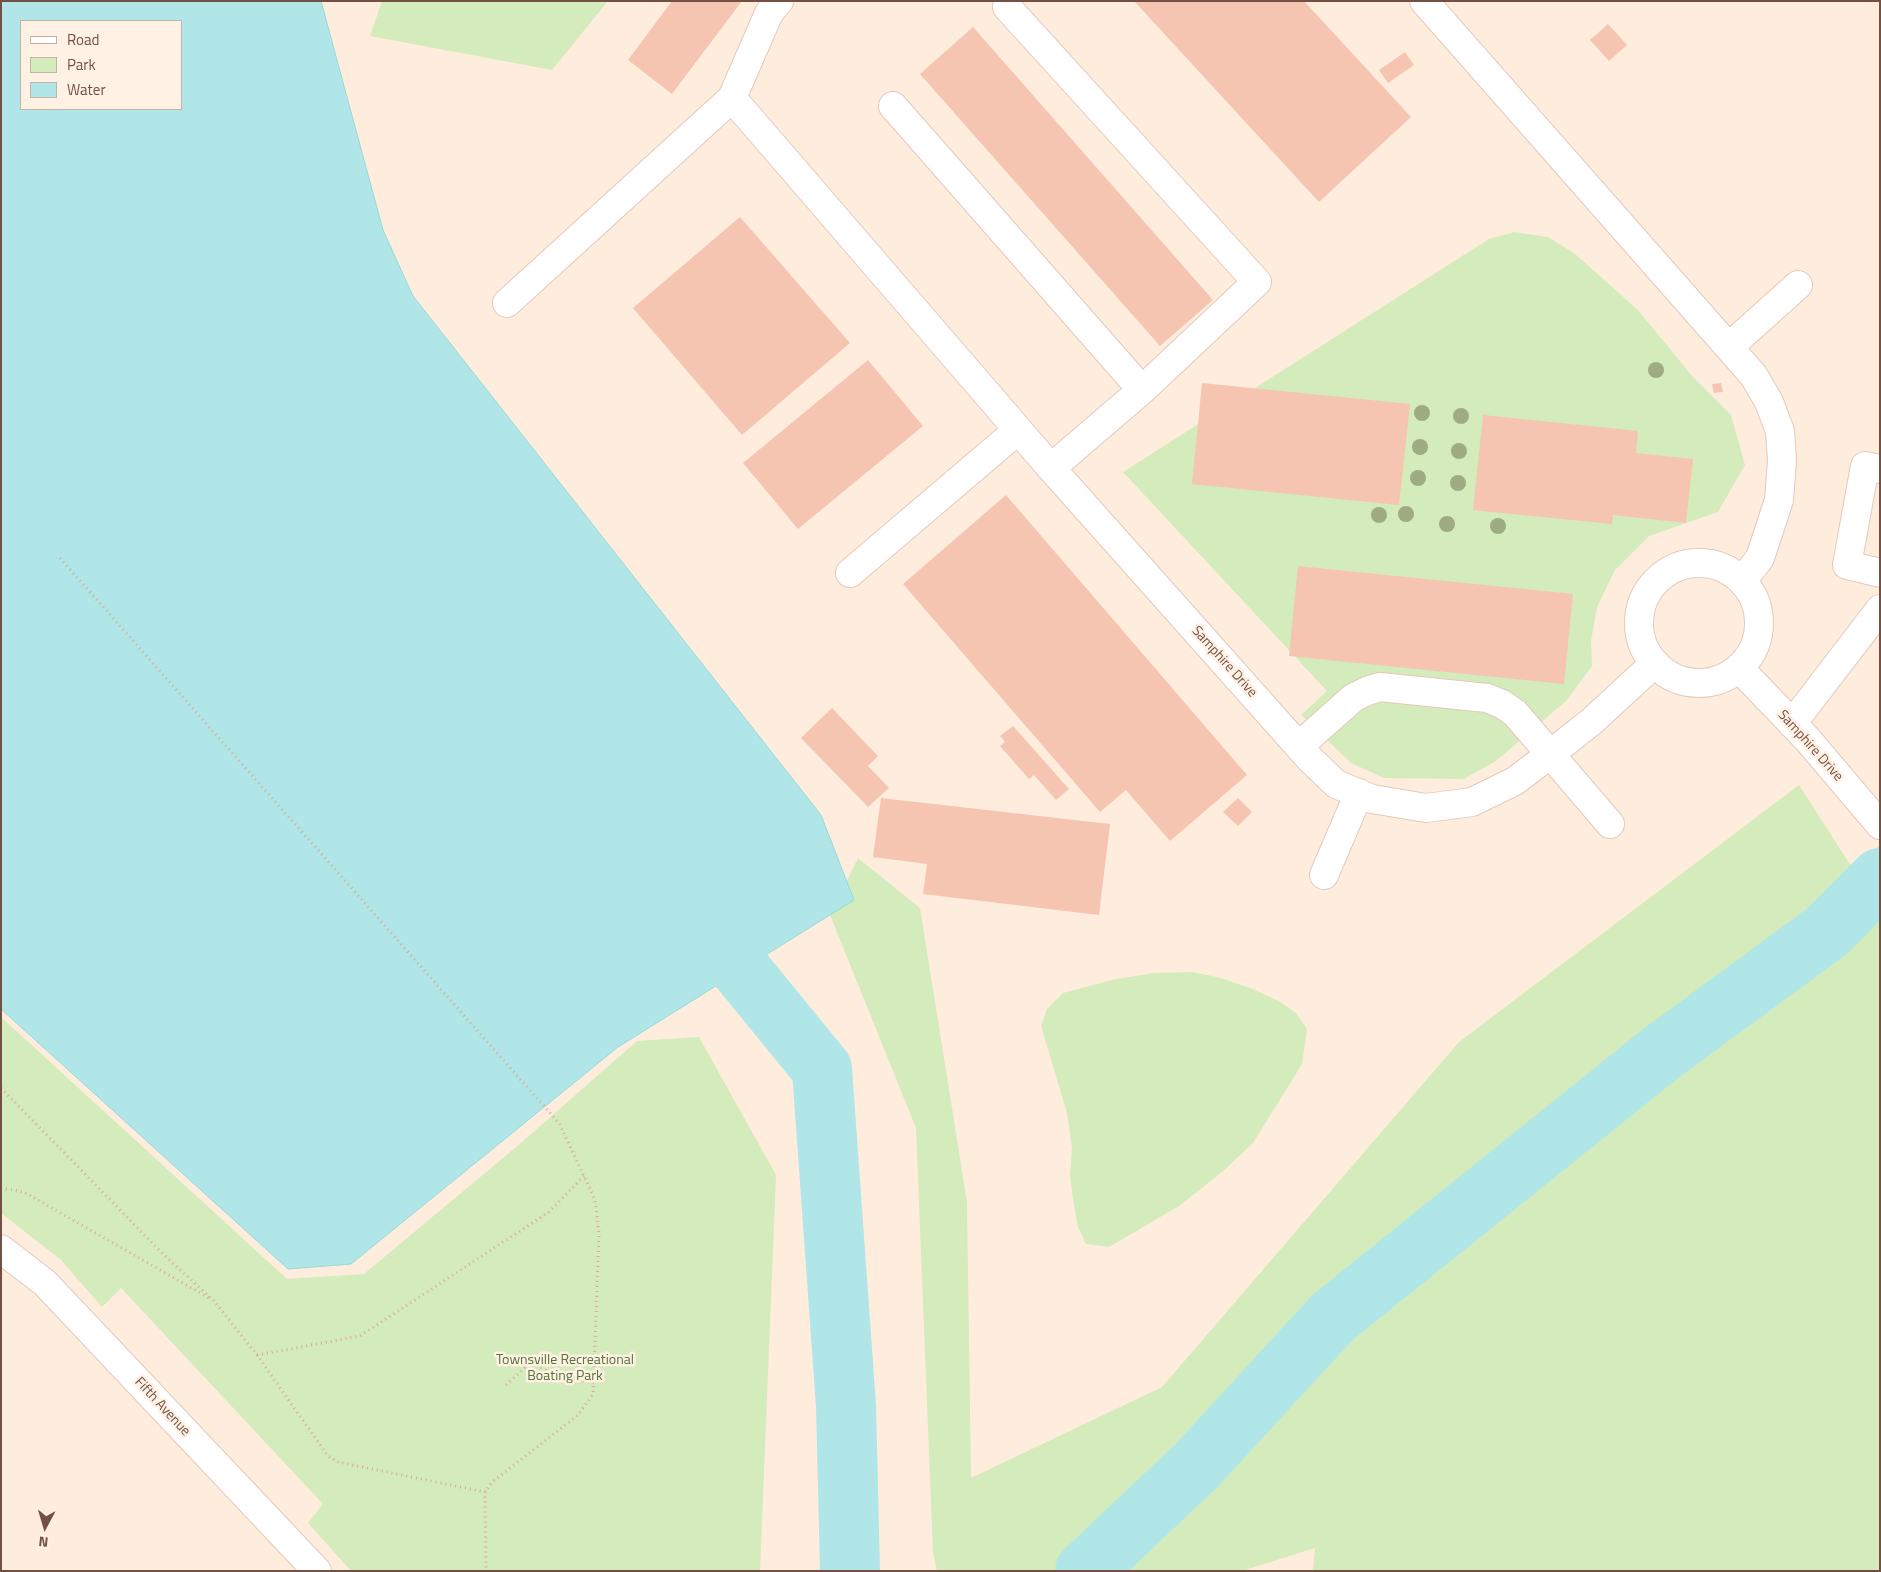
<!DOCTYPE html>
<style>
body{margin:0}
#map{position:relative;width:1881px;height:1572px;overflow:hidden;background:#feeddc;font-family:"Titillium Web",sans-serif}
canvas{display:block}
.frame{position:absolute;inset:0;border:2px solid #745044;pointer-events:none}
.legend{position:absolute;left:20px;top:20px;width:162px;height:90px;box-sizing:border-box;background:#fff1e4;border:1px solid #c7b1a4;margin:0;padding:6px 9px;list-style:none;font-size:15px;color:#745044}
.legend li{display:flex;align-items:center;gap:10px;height:25px}
.legend b{width:25px;border:1px solid #c7b1a4}
.north{position:absolute;left:20px;top:1502px;width:50px;height:50px;-webkit-text-stroke:4px #fff1e4;paint-order:stroke;rotate:186deg;font-size:14px;font-weight:700;line-height:20px;text-align:center;color:#745044}
.north::after{content:'';display:block;margin:auto;width:18px;height:22px;background:#745044;clip-path:polygon(50% 0,100% 100%,50% 72%,0 100%)}
</style>
<div id="map">
<canvas width="1881" height="1572"></canvas>
<div class="frame"></div>
<ul class="legend">
<li><b style="height:6px;background:#fff"></b>Road</li>
<li><b style="height:14px;background:#d4ebbb"></b>Park</li>
<li><b style="height:14px;background:#b0e6e8"></b>Water</li>
</ul>
<div class="north">N</div>
</div>
<script>
const c = document.querySelector('canvas').getContext('2d');
c.lineJoin = 'round';
function fill(path, color) { c.fillStyle = color; c.fill(path, 'evenodd'); }
const toPath = rows => new Path2D(rows.map(r => 'M' + r).join(''));
function strokePath(path, color, width, dash) { c.strokeStyle = color; c.lineWidth = width; c.lineCap = dash ? 'butt' : 'round'; c.setLineDash(dash || []); c.stroke(path); }
function write(font, color, halo, rows, align = 'center') {
  c.font = font + ' "Titillium Web",sans-serif'; c.lineWidth = 5; c.setLineDash([]); c.textBaseline = 'middle'; c.strokeStyle = halo; c.fillStyle = color; for (const [text, x, y, turn = 0] of rows) {
    c.save(); c.translate(x, y); c.rotate((+turn || 0) * Math.PI / 180); c.textAlign = isNaN(turn) ? turn : align; if (halo) c.strokeText(text, 0, 0); c.fillText(text, 0, 0); c.restore();
  }
}
const green = toPath([
 [382,1,608,1,552,70,370,36],
 [1514,232,1548,237,1574,253,1638,310,1692,376,1731,415,1745,465,1718,512,1649,536,1615,570,1597,607,1591,641,1592,666,1566,701,1496,761,1464,779,1384,778,1351,763,1301,715,1327,691,1123,472,1489,239],
 [1799,785,1853,869,1880,845,1880,1571,1313,1571,1315,1548,1242,1571,937,1571,933,1553,916,1128,830,915,858,858,920,908,967,1202,971,1478,1162,1387,1459,1042],
 [1193,972,1221,978,1250,988,1279,1001,1296,1013,1307,1029,1302,1064,1253,1143,1222,1172,1179,1206,1109,1247,1086,1244,1078,1227,1074,1205,1070,1177,1072,1148,1067,1113,1041,1026,1047,1009,1063,993,1116,979,1155,973],
 [1,1017,287,1279,364,1274,515,1148,637,1041,699,1037,776,1175,760,1571,351,1571,308,1523,323,1504,121,1288,102,1307,61,1260,1,1213]
]);
const water = toPath([
 [1,1,321,1,383,230,413,296,821,815,854,900,618,1047,351,1264,288,1269,1,1009,1,1],
 [21,21,181,21,181,109,21,109,21,21]
]);
const river = toPath([
 [688,905,822,1069,846,1406,850,1571],
 [1085,1571,1197,1465,1333,1317,1660,1054,1826,932,1880,878]
]);
const building = toPath([
 [672,1,742,1,672,94,628,60],
 [1134,1,1304,1,1411,117,1319,202],
 [1608,24,1627,45,1609,61,1590,40],
 [973,27,1213,300,1160,346,920,74],
 [1405,52,1414,65,1388,83,1379,70],
 [740,217,850,343,742,435,633,308],
 [868,360,923,426,798,529,743,463],
 [1202,383,1410,404,1399,505,1192,484],
 [1721,383,1723,392,1714,393,1712,384],
 [1483,415,1638,431,1636,453,1693,459,1686,523,1613,515,1612,524,1473,510],
 [1006,495,1247,775,1170,841,1126,790,1100,812,903,584],
 [1298,566,1573,594,1564,684,1289,656],
 [832,708,878,756,868,766,889,788,868,807,801,738],
 [1013,726,1069,789,1056,800,1034,775,1029,779,1000,746,1005,742,1000,736],
 [881,798,1110,824,1099,915,923,894,927,864,873,857],
 [1238,798,1252,812,1238,826,1223,812]
]);
const path = toPath([
 [60,558,559,1123,584,1176,595,1200,599,1233,593,1394,578,1415,491,1483,485,1492],
 [1,1088,164,1255,214,1301,257,1355,328,1456,338,1462,485,1492,486,1571],
 [1,1188,24,1192,209,1298],
 [257,1355,360,1336,549,1212,584,1176],
 [506,1385,531,1362,554,1375,595,1383]
]);
const minor = toPath([
 [1424,1,1754,376,1769,402,1780,431,1782,461,1779,500,1760,558,1742,581],
 [1007,7,1257,282,1142,390,1051,468,1310,759,1336,784,1372,799,1426,808,1472,802,1515,781,1549,755,1591,722,1655,663],
 [732,98,1051,468],
 [893,106,1142,390],
 [507,303,732,98,769,13,779,1],
 [1729,347,1798,285],
 [1880,469,1865,466,1847,565,1880,573],
 '1639 623a60 60 0 1 1 120 0a60 60 0 1 1-120 0Z',
 [850,573,1018,430],
 [1739,668,1808,740,1880,825],
 [1792,724,1880,609],
 [1299,746,1353,698,1367,691,1380,687,1487,698,1502,704,1515,713,1610,824],
 [1324,875,1359,793],
 [1,1249,45,1283,317,1571]
]);
const trees = [
 [1656,370],
 [1422,413],
 [1461,416],
 [1420,447],
 [1459,451],
 [1418,478],
 [1458,483],
 [1406,514],
 [1379,515],
 [1447,524],
 [1498,526]
];
const streetNames = [
 ["Samphire Drive",1224,662,48],
 ["Samphire Drive",1810,746,48],
 ["Fifth Avenue",162,1407,47]
];
const parkNames = [
 ["Townsville Recreational",565,1361],
 ["Boating Park",565,1377]
];
fill(green, '#d4ebbb');
fill(water, '#b0e6e8');
strokePath(water, '#96d8da', 1);
strokePath(river, '#b0e6e8', 60);
fill(building, '#f5c5b2');
strokePath(minor, '#e4c9bb', 30);
strokePath(path, '#d9a896', 3, [1, 4]);
strokePath(minor, '#fff', 28);
c.fillStyle = '#9fab82';
for (const [x, y] of trees) { c.beginPath(); c.arc(x, y, 8, 0, 2 * Math.PI); c.fill(); }
write('14px', '#745044', '#fff1e4', streetNames);
write('14px', '#527539', '#fff1e4', parkNames);
</script>
